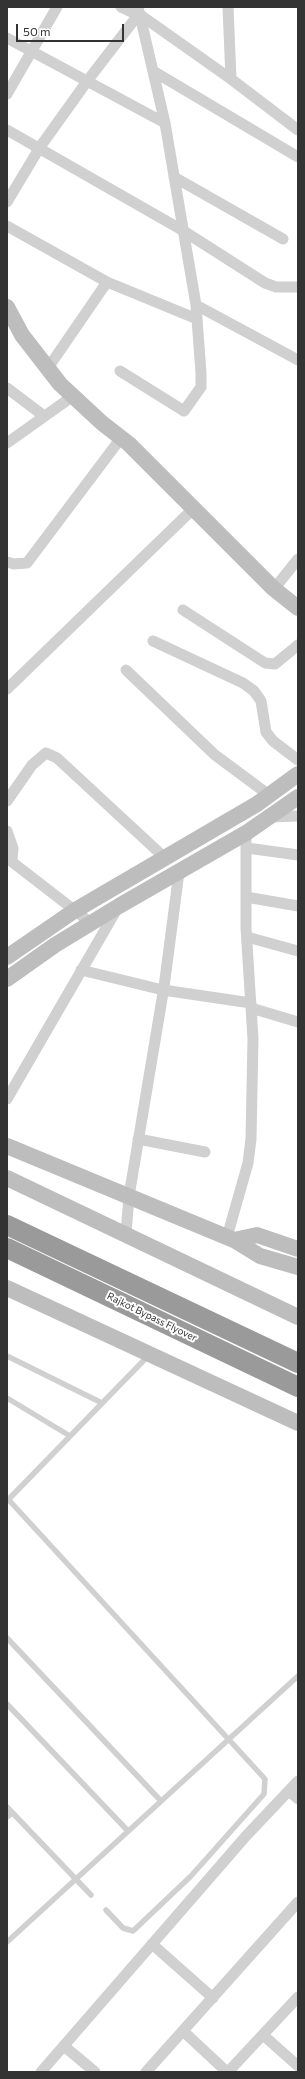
<!DOCTYPE html>
<style>
body{margin:0}
#map{position:relative;width:305px;height:2079px;overflow:hidden;background:#fff;font-family:Commissioner,sans-serif}
canvas{display:block}
.frame{position:absolute;inset:0;border:8px solid #333;pointer-events:none}
.scale{position:absolute;left:16px;top:24px;width:108px;height:18px;box-sizing:border-box;border:2px solid #333;border-top:0;padding-left:5px;font-size:12px;line-height:14px;white-space:nowrap;color:#333;-webkit-text-stroke:3px #fff;paint-order:stroke}
</style>
<div id="map">
<canvas width="305" height="2079"></canvas>
<div class="frame"></div>
<div class="scale">50 m</div>
</div>
<script>
const c = document.querySelector('canvas').getContext('2d');
c.lineJoin = 'round';
const toPath = rows => new Path2D(rows.map(r => 'M' + r).join(''));
function strokePath(path, color, width, dash) { c.strokeStyle = color; c.lineWidth = width; c.lineCap = dash ? 'butt' : 'round'; c.setLineDash(dash || []); c.stroke(path); }
function write(font, color, halo, rows, align = 'center') {
  c.font = font + ' Commissioner,sans-serif'; c.lineWidth = 4; c.setLineDash([]); c.textBaseline = 'middle'; c.strokeStyle = halo; c.fillStyle = color; for (const [text, x, y, turn = 0] of rows) {
    c.save(); c.translate(x, y); c.rotate((+turn || 0) * Math.PI / 180); c.textAlign = isNaN(turn) ? turn : align; if (halo) c.strokeText(text, 0, 0); c.fillText(text, 0, 0); c.restore();
  }
}
const lane = toPath([
 [7,1356,102,1403],
 [7,1398,70,1436],
 [7,1498,265,1779,264,1794,191,1876,133,1931,123,1928,106,1910],
 [7,1501,148,1356],
 [7,1638,161,1801],
 [7,1704,128,1831],
 [7,1807,91,1895],
 [7,1817,12,1813],
 [7,1942,298,1676]
]);
const street = toPath([
 [228,7,231,79],
 [139,14,231,79,298,130],
 [7,38,165,123],
 [153,71,298,157],
 [7,94,57,7],
 [7,130,182,230,265,283,276,287,298,287],
 [174,177,283,239],
 [7,202,40,147,88,80,138,15,121,7],
 [7,226,107,282,197,319],
 [196,305,298,360],
 [48,368,107,282],
 [120,371,184,411,201,387,201,373,196,305,165,123,138,7],
 [7,388,44,416],
 [7,443,73,396],
 [7,562,14,564,27,563,121,438],
 [274,589,298,559],
 [183,610,265,663,275,664,298,645],
 [153,641,243,683,254,691,261,701,266,732,273,741,298,760],
 [126,670,215,755,269,795],
 [7,689,194,508],
 [7,801,32,765,46,753,57,758,165,858],
 [272,817,298,816],
 [7,831,13,848,12,860],
 [247,848,298,855],
 [7,858,91,923],
 [246,897,298,906],
 [247,937,298,951],
 [81,970,163,990,251,1003],
 [251,1008,298,1022],
 [7,1099,117,909],
 [138,1139,205,1152],
 [126,1234,129,1196,164,987,179,872],
 [227,1237,248,1163,251,1139,253,1039,246,928,246,833],
 [289,1791,298,1799],
 [152,1944,213,1998],
 [183,2031,227,2072],
 [263,2035,298,2066],
 [64,2046,95,2072],
 [41,2072,246,1836,298,1781],
 [146,2072,298,1902],
 [228,2072,298,1997]
]);
const secondary = toPath([
 [7,307,22,335,60,384,102,423,129,444,274,589,298,608],
 [7,957,74,911,257,804,298,774],
 [7,979,55,945,119,906,246,833,298,797],
 [7,1146,234,1240,260,1256,298,1267],
 [7,1178,298,1317],
 [234,1240,257,1235,298,1249],
 [7,1288,298,1423]
]);
const highway = toPath([
 [7,1225,298,1363],
 [7,1248,298,1387]
]);
const streetNames = [
 ["Rajkot Bypass Flyover",152,1317,26]
];
strokePath(lane, '#d0d0d0', 5.5);
strokePath(street, '#d0d0d0', 11);
strokePath(secondary, '#bdbdbd', 16);
strokePath(highway, '#9a9a9a', 20);
write('10px', '#333', '#fff', streetNames);
</script>
